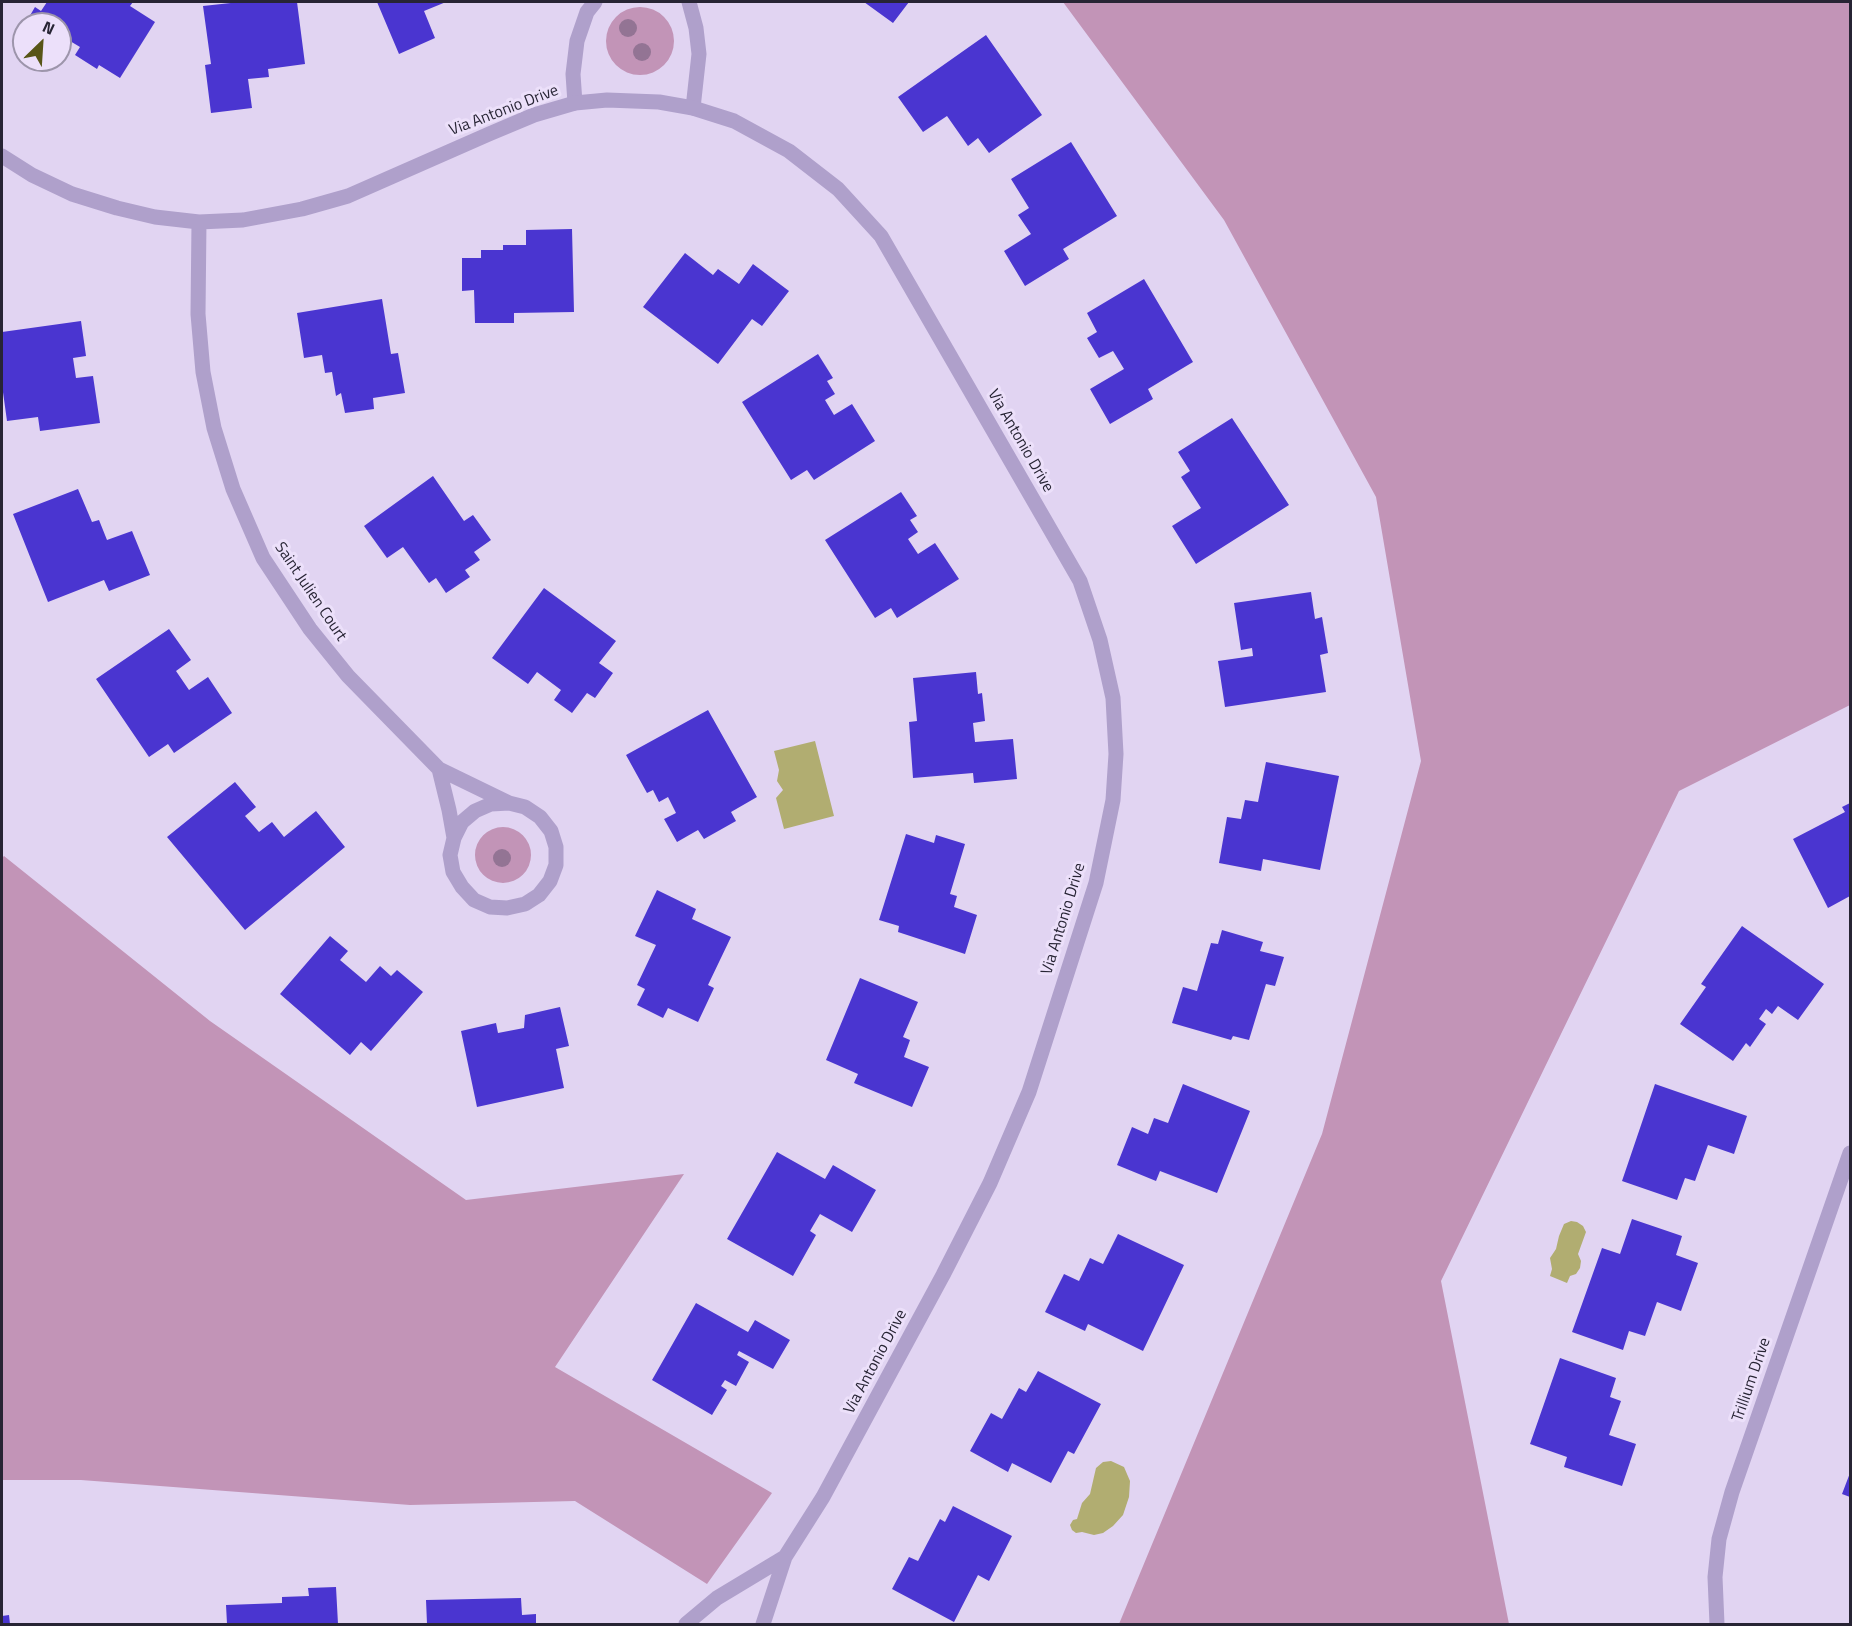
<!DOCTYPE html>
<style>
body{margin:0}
#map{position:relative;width:1852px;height:1626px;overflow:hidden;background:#e1d4f2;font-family:"Titillium Web",sans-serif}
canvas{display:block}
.frame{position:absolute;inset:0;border:3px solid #272434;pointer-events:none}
.north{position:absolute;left:12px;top:12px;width:60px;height:60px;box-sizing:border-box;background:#ece0fa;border:2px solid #9d95ab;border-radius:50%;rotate:25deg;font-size:16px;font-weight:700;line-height:24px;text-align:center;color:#272434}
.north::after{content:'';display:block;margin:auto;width:21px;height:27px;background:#585517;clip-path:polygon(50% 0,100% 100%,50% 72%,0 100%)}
</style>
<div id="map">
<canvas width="1852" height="1626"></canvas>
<div class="frame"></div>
<div class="north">N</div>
</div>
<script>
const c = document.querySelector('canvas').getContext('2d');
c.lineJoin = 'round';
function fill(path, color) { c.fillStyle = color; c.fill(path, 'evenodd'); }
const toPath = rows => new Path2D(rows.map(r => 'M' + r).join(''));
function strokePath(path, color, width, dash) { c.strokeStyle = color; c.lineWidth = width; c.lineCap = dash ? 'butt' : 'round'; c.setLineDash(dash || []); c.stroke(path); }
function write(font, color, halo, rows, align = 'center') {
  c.font = font + ' "Titillium Web",sans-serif'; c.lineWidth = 6; c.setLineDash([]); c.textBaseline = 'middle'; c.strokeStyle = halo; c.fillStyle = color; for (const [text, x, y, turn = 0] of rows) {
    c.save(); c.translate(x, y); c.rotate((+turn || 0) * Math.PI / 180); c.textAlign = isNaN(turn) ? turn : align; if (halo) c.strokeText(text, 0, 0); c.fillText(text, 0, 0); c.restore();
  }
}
const green = toPath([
 [1063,2,1850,2,1850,705,1679,791,1441,1281,1509,1624,1119,1624,1322,1134,1421,761,1376,497,1224,220],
 '606 41a34 34 0 1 1 68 0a34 34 0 1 1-68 0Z',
 '475 855a28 28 0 1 1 56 0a28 28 0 1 1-56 0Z',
 [4,856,210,1021,466,1200,684,1174,555,1367,772,1493,707,1584,575,1501,410,1505,81,1480,2,1480,2,858]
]);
const water = toPath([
 [815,741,834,816,784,829,776,798,783,790,777,781,779,770,774,751],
 [1571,1221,1577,1222,1583,1226,1586,1232,1578,1254,1581,1261,1580,1268,1576,1274,1570,1276,1567,1283,1550,1276,1552,1269,1550,1258,1556,1249,1559,1236,1564,1224],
 [1111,1461,1124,1467,1130,1481,1129,1497,1123,1515,1113,1526,1103,1533,1094,1535,1082,1532,1076,1533,1072,1530,1070,1525,1073,1520,1077,1519,1082,1503,1090,1494,1096,1468,1103,1462]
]);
const building = toPath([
 [47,2,133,2,130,6,155,22,120,78,99,65,97,69,75,55,80,47,65,38,60,46,60,24,25,24,35,7,41,11],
 [240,2,297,2,305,64,268,69,269,77,248,79,252,108,211,113,205,65,211,64,203,6],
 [377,2,446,2,424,11,435,38,399,54],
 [864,2,909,2,893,23],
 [24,25,24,49,14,42],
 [986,35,1042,115,989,153,978,138,968,146,947,116,923,132,898,97],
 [1071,142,1117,216,1063,249,1069,259,1025,286,1004,251,1031,234,1018,215,1029,208,1011,179],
 [572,229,574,312,514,313,514,323,475,323,474,290,462,291,462,258,481,258,481,250,503,250,503,245,526,245,526,230],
 [685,253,713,275,718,269,739,284,753,264,789,291,762,326,752,319,718,364,643,307],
 [1144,279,1193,362,1148,389,1153,399,1110,424,1090,389,1124,369,1113,351,1099,358,1087,338,1097,332,1087,313],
 [382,299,391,354,398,353,405,393,373,398,374,409,345,413,341,393,336,396,332,372,325,373,322,355,304,358,297,313],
 [81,321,86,356,73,358,76,378,93,376,100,423,40,431,38,417,7,421,2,385,2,332],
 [818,354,833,378,827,381,835,394,825,400,834,415,852,404,875,441,814,480,807,470,791,480,742,402],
 [1232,418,1289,505,1196,564,1172,526,1201,508,1181,477,1190,471,1178,452],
 [433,476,464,521,473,515,491,540,474,552,480,560,465,570,470,577,446,593,436,578,429,583,403,547,387,558,364,526],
 [78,489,92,522,99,520,107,540,132,531,150,575,109,591,104,580,48,602,13,514],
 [901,492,917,516,910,520,918,532,908,539,918,554,935,543,959,579,897,618,891,608,875,618,825,540],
 [544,588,616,641,599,663,613,673,595,698,587,693,572,713,554,700,561,690,537,672,528,684,492,658],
 [1311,592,1315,619,1322,617,1328,653,1320,655,1326,692,1225,707,1218,661,1253,656,1252,648,1241,650,1234,603],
 [169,629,191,660,176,671,189,690,208,677,232,713,174,753,168,744,149,757,96,679],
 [976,672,978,694,982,693,985,721,973,723,975,742,1013,739,1017,779,974,783,973,773,913,778,909,722,917,721,913,678],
 [708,710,757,797,731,812,736,821,704,839,698,830,677,842,664,819,676,813,668,797,659,802,653,790,647,793,626,755],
 [1266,762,1339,776,1320,870,1263,859,1261,871,1219,863,1227,817,1241,819,1245,800,1258,802],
 [235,782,256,807,245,816,259,832,272,822,284,837,316,811,345,847,245,930,167,837],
 [1850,803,1850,896,1828,908,1793,839,1845,812,1842,807],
 [906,834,934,843,936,835,965,844,950,894,957,896,954,907,977,915,965,954,898,932,899,926,879,920],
 [657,890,696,909,692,919,731,937,708,985,714,988,698,1022,668,1008,663,1018,637,1005,645,989,637,985,656,945,635,936],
 [1742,926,1824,984,1798,1020,1778,1006,1772,1014,1766,1009,1759,1019,1766,1024,1750,1047,1746,1043,1733,1061,1680,1024,1706,987,1701,984],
 [1222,930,1263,942,1260,951,1284,957,1275,986,1266,984,1249,1040,1233,1036,1231,1040,1172,1023,1183,987,1197,991,1211,943,1218,944],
 [330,936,348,951,340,960,366,982,380,966,391,976,397,970,423,992,371,1051,361,1042,350,1055,280,994],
 [860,978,918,1002,903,1037,910,1040,904,1057,929,1067,912,1107,854,1083,858,1074,826,1060],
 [560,1007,569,1046,556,1049,564,1088,477,1107,461,1031,496,1023,498,1033,524,1028,525,1015],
 [1183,1084,1250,1111,1217,1193,1160,1171,1156,1181,1117,1165,1132,1127,1148,1134,1154,1118,1168,1123],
 [1655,1084,1747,1116,1734,1154,1708,1145,1695,1181,1685,1178,1677,1200,1622,1181],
 [777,1152,825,1179,833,1165,876,1190,852,1232,820,1214,810,1231,816,1235,793,1276,727,1239],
 [1632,1219,1682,1236,1676,1255,1698,1263,1681,1311,1657,1302,1645,1336,1629,1331,1623,1350,1572,1332,1602,1248,1620,1254],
 [1118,1234,1184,1265,1143,1351,1088,1324,1085,1331,1045,1312,1064,1274,1079,1281,1090,1258,1103,1264],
 [696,1303,748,1332,755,1320,790,1340,773,1369,739,1351,737,1355,749,1362,736,1386,725,1380,721,1386,727,1390,712,1415,652,1380],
 [1560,1358,1616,1378,1610,1397,1621,1401,1609,1435,1636,1444,1622,1486,1564,1467,1567,1457,1530,1444],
 [1038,1371,1101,1404,1074,1454,1068,1451,1051,1483,1012,1463,1008,1472,970,1451,991,1413,1002,1419,1019,1388,1026,1392],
 [1850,1473,1850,1497,1842,1494],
 [953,1506,1012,1536,989,1581,978,1575,954,1622,892,1589,909,1557,918,1561,940,1519,945,1522],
 [336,1587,338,1624,227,1624,226,1605,282,1603,282,1597,309,1596,308,1588],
 [521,1598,522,1615,536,1614,536,1624,427,1624,426,1600],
 [9,1615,10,1624,2,1624,2,1616]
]);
const service = toPath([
 [689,2,696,28,699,54,693,108],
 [575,103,573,74,577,41,587,12,595,2]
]);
const minor = toPath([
 [2,156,32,175,72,194,117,208,155,217,199,222,243,220,302,209,348,196,489,134,534,115,575,103,607,100,659,102,693,108,734,121,789,151,838,189,881,236,1080,581,1100,640,1113,698,1116,754,1113,800,1096,883,1029,1092,990,1183,943,1275,823,1497,785,1557],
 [199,222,198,314,203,372,214,428,233,489,263,558,310,629,348,676,439,769,509,803],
 [439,769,449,810,454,838,450,855,453,872,462,887,474,900,490,907,507,908,525,904,539,895,550,881,556,865,556,847,551,831,540,817,525,807,509,803,491,804,475,811,462,822,454,838],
 [686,1624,717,1598,785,1557,763,1624],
 [1717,1624,1715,1577,1719,1539,1732,1492,1850,1153]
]);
const trees = [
 [628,28],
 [642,52],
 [502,858]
];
const streetNames = [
 ["Via Antonio Drive",504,111,-21],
 ["Via Antonio Drive",1020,441,60],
 ["Saint Julien Court",310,592,56],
 ["Via Antonio Drive",1064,919,-73],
 ["Via Antonio Drive",876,1362,-62],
 ["Trillium Drive",1752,1380,-71]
];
fill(green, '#c294b7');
fill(water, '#b1ad71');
fill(building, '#4a35d0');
strokePath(service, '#afa0cb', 15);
strokePath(minor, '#afa0cb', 15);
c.fillStyle = '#937494';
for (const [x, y] of trees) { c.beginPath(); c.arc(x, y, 9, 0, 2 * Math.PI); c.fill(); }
write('16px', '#272434', '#ece0fa', streetNames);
</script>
